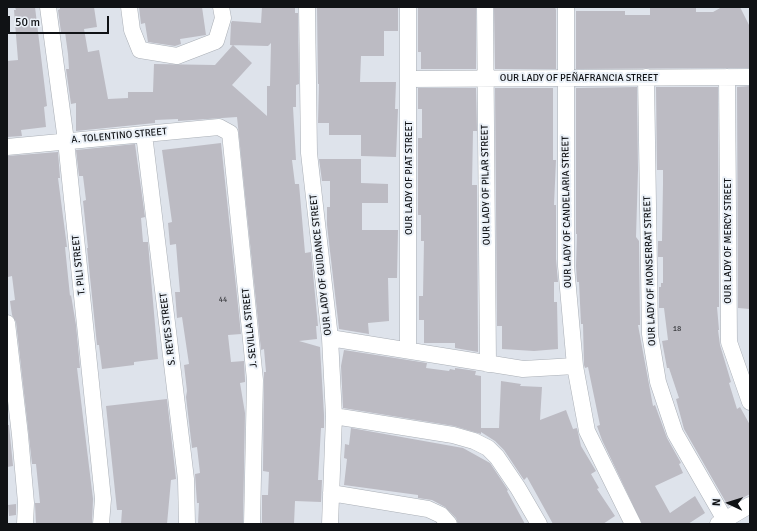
<!DOCTYPE html>
<meta charset="utf-8">
<style>
body{margin:0}
#map{position:relative;width:757px;height:531px;overflow:hidden;background:#dee3eb;font-family:Signika,sans-serif}
canvas{display:block}
.frame{position:absolute;inset:0;border:8px solid #101215;pointer-events:none}
.north{position:absolute;left:709px;top:483px;width:40px;height:40px;-webkit-text-stroke:3px #ebf1f8;paint-order:stroke;rotate:274deg;font-size:11px;font-weight:700;line-height:16px;text-align:center;color:#101215}
.north::after{content:'';display:block;margin:auto;width:14px;height:18px;background:#101215;clip-path:polygon(50% 0,100% 100%,50% 72%,0 100%)}
.scale{position:absolute;left:8px;top:16px;width:101px;height:18px;box-sizing:border-box;border:2px solid #101215;border-top:0;padding-left:5px;font-size:12px;line-height:14px;white-space:nowrap;color:#101215;-webkit-text-stroke:3px #ebf1f8;paint-order:stroke}
</style>
<div id="map">
<canvas width="757" height="531"></canvas>
<div class="frame"></div>
<div class="north">N</div>
<div class="scale">50 m</div>
</div>
<script>
const c = document.querySelector('canvas').getContext('2d');
c.lineJoin = 'round';
function fill(path, color) { c.fillStyle = color; c.fill(path, 'evenodd'); }
const toPath = rows => new Path2D(rows.map(r => 'M' + r).join(''));
function strokePath(path, color, width, dash) { c.strokeStyle = color; c.lineWidth = width; c.lineCap = dash ? 'butt' : 'round'; c.setLineDash(dash || []); c.stroke(path); }
function write(font, color, halo, rows, align = 'center') {
  c.font = font + ' Signika,sans-serif'; c.lineWidth = 4; c.setLineDash([]); c.textBaseline = 'middle'; c.strokeStyle = halo; c.fillStyle = color; for (const [text, x, y, turn = 0] of rows) {
    c.save(); c.translate(x, y); c.rotate((+turn || 0) * Math.PI / 180); c.textAlign = isNaN(turn) ? turn : align; if (halo) c.strokeText(text, 0, 0); c.fillText(text, 0, 0); c.restore();
  }
}
const building = toPath([
 [15,7,35,7,47,106,44,107,46,127,21,130,22,136,7,137,7,61,18,60,14,10,16,10],
 [60,7,94,7,97,27,84,29,88,52,99,50,108,99,128,98,128,92,153,92,154,64,215,65,233,45,252,63,232,85,267,116,267,86,270,86,271,43,268,46,230,45,231,23,232,21,261,23,262,7,295,7,295,13,298,13,299,84,296,85,296,107,293,107,296,160,292,160,295,184,299,184,305,253,311,252,318,326,316,326,317,339,299,341,320,347,324,415,324,428,321,428,318,480,322,480,321,502,295,501,294,524,262,524,262,495,268,495,269,472,263,471,264,372,266,372,264,349,261,350,237,117,178,121,178,119,155,120,155,123,76,131,76,103,71,104,66,69,69,69,68,54,65,32,61,32,58,10,60,9],
 [139,7,202,7,206,35,180,39,181,44,175,46,148,42,145,23,141,24],
 [317,7,398,7,398,31,384,31,384,56,361,56,360,82,396,82,395,109,398,109,396,157,361,156,361,135,329,135,329,123,318,123,319,84,318,84],
 [418,7,476,7,476,69,421,69,421,52,418,52],
 [494,7,555,7,556,10,556,69,495,69],
 [722,7,740,7,750,27,750,68,576,69,576,11,625,11,625,15,650,15,650,8,696,8,696,12,713,12],
 [750,86,750,309,738,308,737,87],
 [637,87,638,170,636,237,639,241,640,325,638,325,653,406,655,405,667,438,681,463,679,464,683,473,655,486,670,513,695,496,705,513,688,524,642,524,602,440,597,426,600,425,588,367,585,368,584,365,583,324,581,324,579,282,577,282,576,266,577,234,576,234,576,88],
 [656,87,718,87,719,307,717,307,719,330,718,330,720,345,731,382,729,383,737,409,740,407,750,425,750,494,728,506,684,429,676,399,679,398,669,368,667,368,662,341,668,340,664,308,659,308,659,287,661,287,661,283,663,283,663,257,658,257,658,241,662,241,663,184,663,170,657,170],
 [418,88,476,88,477,131,473,131,472,185,477,185,478,352,455,348,455,343,424,343,424,320,419,320,419,296,423,296,424,241,421,241,421,215,418,215,418,138,422,138,422,109,418,109],
 [495,88,553,88,553,160,556,160,554,205,556,205,556,259,558,282,554,282,554,302,557,302,558,349,534,351,502,349,502,326,497,326],
 [221,143,241,334,228,335,231,362,244,361,245,380,245,382,240,383,245,413,243,524,198,524,199,503,197,503,195,474,200,473,197,447,192,448,186,397,187,391,184,365,189,364,182,317,177,318,175,292,180,292,178,269,176,244,170,245,168,223,172,222,162,150],
 [135,144,145,217,141,218,143,242,148,242,150,267,158,359,134,362,134,365,102,369,99,345,97,345,87,248,88,248,83,201,86,200,83,176,79,176,76,150],
 [58,152,60,178,58,178,67,247,65,247,70,296,71,295,76,325,80,368,77,368,93,499,92,524,36,524,35,503,40,503,36,464,32,464,16,322,12,315,10,301,15,300,12,276,8,277,7,271,7,156],
 [319,159,361,159,361,183,388,184,388,203,362,203,362,230,398,230,397,278,388,278,389,321,368,323,369,334,339,329,327,225,327,207,330,207,330,181,322,181],
 [344,350,427,363,426,368,449,371,450,369,455,370,455,368,476,371,475,375,481,376,481,428,499,428,501,381,521,384,520,386,542,387,540,420,566,410,573,429,577,428,581,446,596,471,591,474,599,488,597,489,615,516,603,524,553,524,527,477,524,480,504,450,495,441,481,432,481,434,454,426,343,408,341,366],
 [167,399,176,479,171,480,167,524,121,524,122,510,117,510,106,406],
 [7,425,9,425,13,466,7,467],
 [351,428,463,448,490,463,508,490,507,491,525,524,458,524,456,518,445,507,432,500,418,498,418,495,344,485,347,459,344,458,345,444,349,445],
 [16,504,16,515,9,516,8,505]
]);
const minor = toPath([
 [48,7,66,141,103,499,101,524],
 [129,7,132,30,140,50,177,56,216,41,223,18,221,7],
 [307,7,309,153,330,338,334,416,330,524],
 [408,7,408,350],
 [485,7,488,364],
 [566,7,566,266,575,366,587,431,633,524],
 [646,77,650,334,658,382,675,433,725,520],
 [727,77,729,342,750,402],
 [409,79,750,77],
 [144,134,186,479,187,524],
 [7,147,219,127,230,133,255,380,252,524],
 [7,323,20,435,26,503,25,524],
 [330,338,523,369,575,366],
 [334,416,453,435,474,441,488,448,497,457,518,488,539,524],
 [331,493,428,509,441,515,449,524],
 [718,524,750,505]
]);
const numberNames = [
 ["44",223,300],
 ["18",677,329]
];
const streetNames = [
 ["OUR LADY OF PEÑAFRANCIA STREET",579,78],
 ["A. TOLENTINO STREET",119,136,-5],
 ["OUR LADY OF PIAT STREET",409,178,-90],
 ["OUR LADY OF PILAR STREET",486,185,-91],
 ["OUR LADY OF CANDELARIA STREET",567,212,-91],
 ["OUR LADY OF MERCY STREET",728,241,-90],
 ["T. PILI STREET",79,265,-96],
 ["OUR LADY OF GUIDANCE STREET",321,265,-96],
 ["OUR LADY OF MONSERRAT STREET",650,271,-92],
 ["J. SEVILLA STREET",250,328,-96],
 ["S. REYES STREET",168,329,-97]
];
fill(building, '#bcbbc3');
strokePath(minor, '#aaafb6', 17);
strokePath(minor, '#fff', 16);
write('8px', '#3b3c40', null, numberNames);
write('10px', '#101215', '#ebf1f8', streetNames);
</script>
